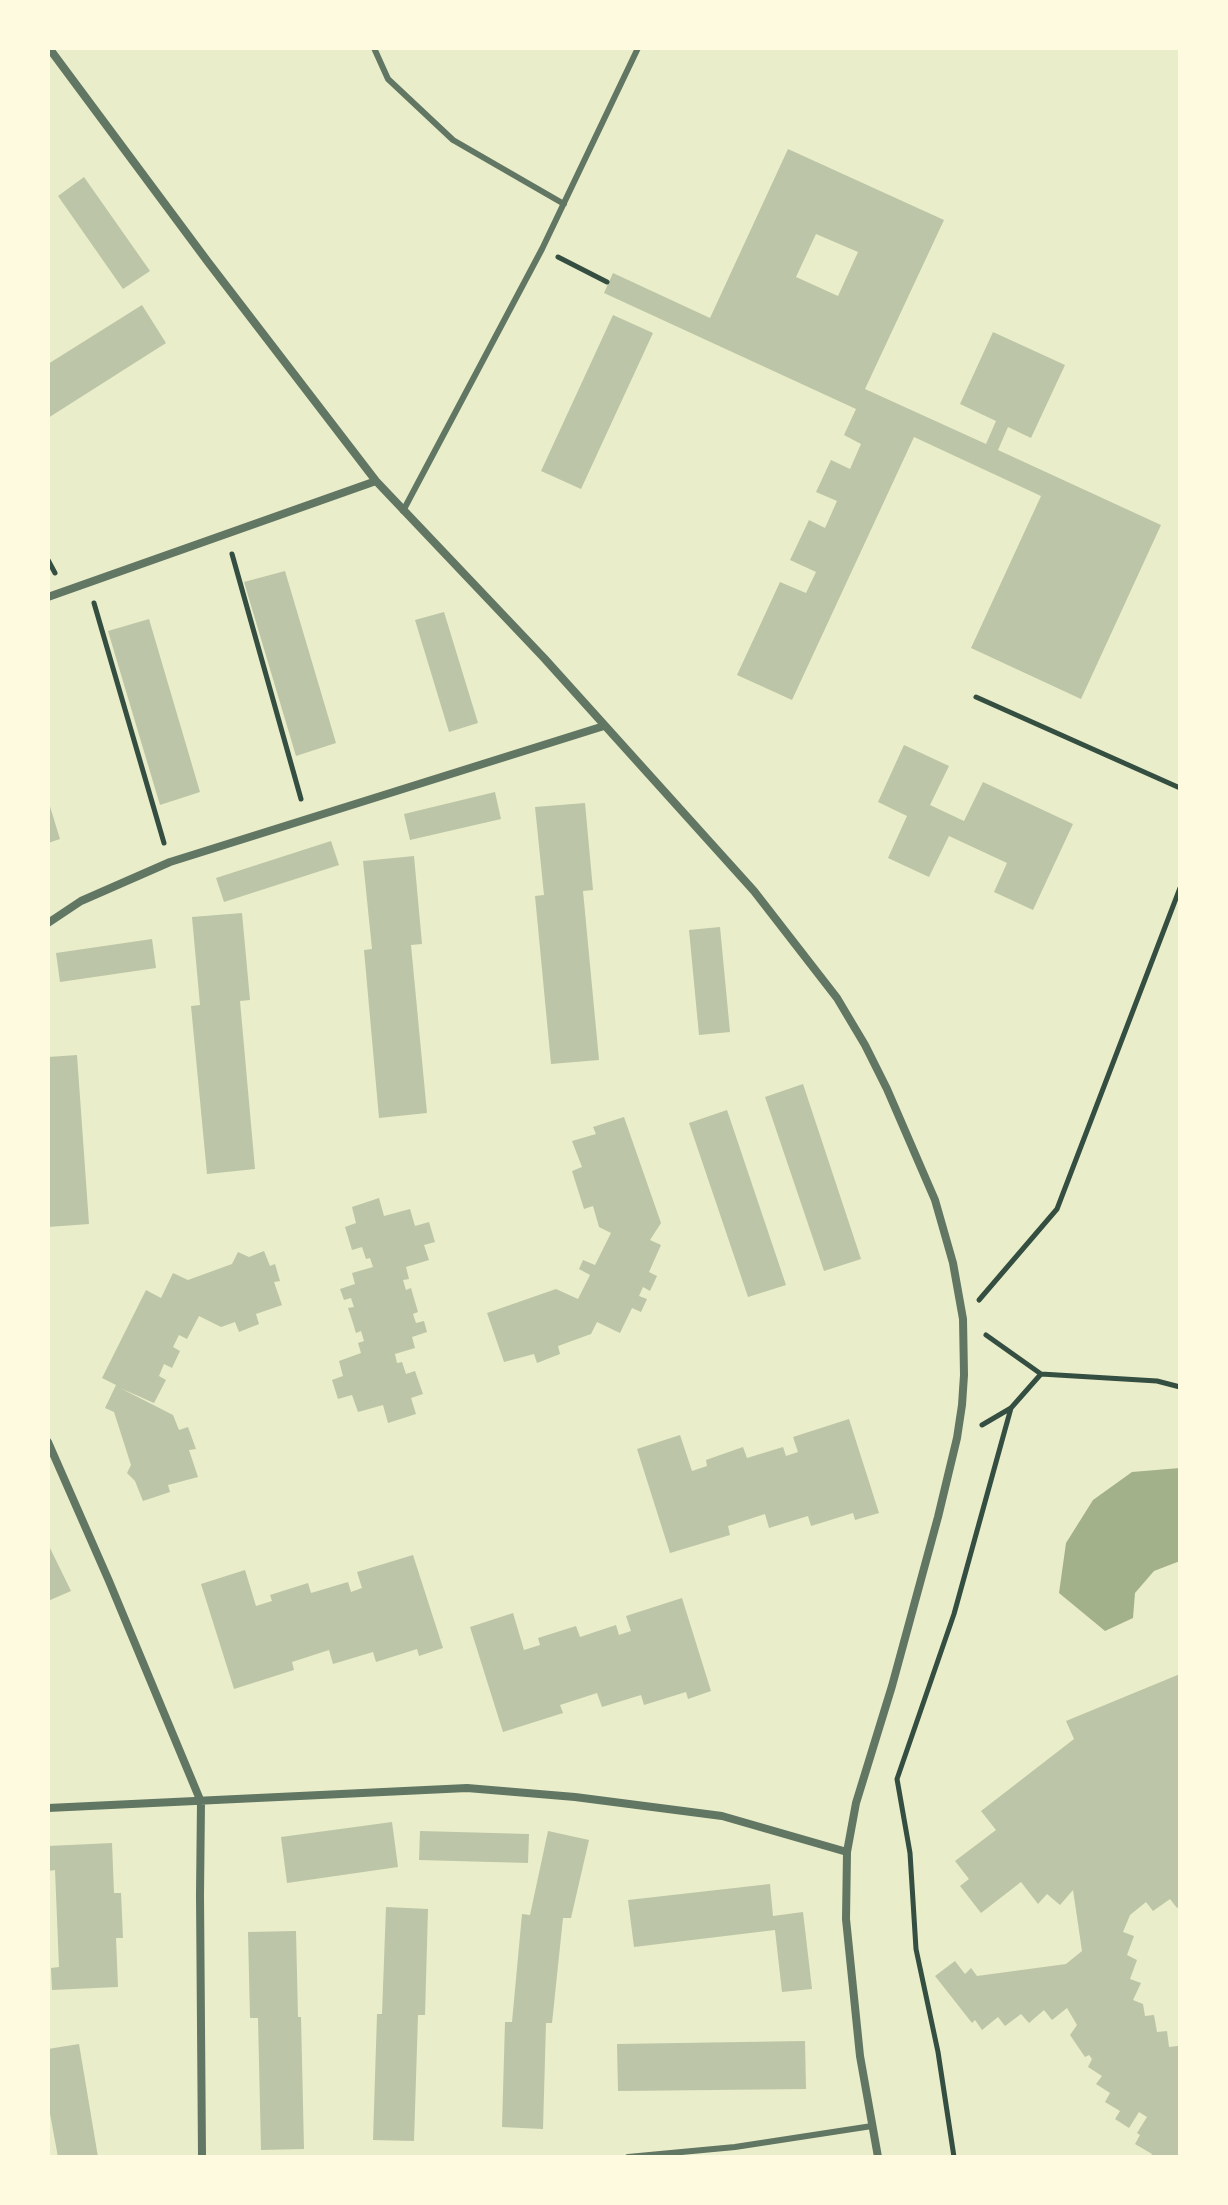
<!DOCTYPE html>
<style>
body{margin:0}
#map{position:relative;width:1228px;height:2205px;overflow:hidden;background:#e9edc9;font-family:"PT Sans",sans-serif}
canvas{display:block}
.frame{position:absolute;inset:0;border:50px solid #fefae0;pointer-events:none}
</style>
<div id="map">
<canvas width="1228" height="2205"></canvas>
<div class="frame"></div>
</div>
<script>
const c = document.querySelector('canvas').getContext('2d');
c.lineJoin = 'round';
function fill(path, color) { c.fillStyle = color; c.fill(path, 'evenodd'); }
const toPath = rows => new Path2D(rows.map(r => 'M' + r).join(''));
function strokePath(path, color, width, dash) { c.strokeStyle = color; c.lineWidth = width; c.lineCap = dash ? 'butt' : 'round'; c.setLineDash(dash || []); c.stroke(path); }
const water = toPath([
 [1180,1468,1180,1561,1154,1571,1135,1593,1133,1618,1105,1631,1059,1593,1066,1543,1093,1500,1132,1472]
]);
const building = toPath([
 [788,149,944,220,865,389,986,444,996,421,960,404,993,332,1065,365,1031,438,1008,427,998,450,1161,525,1081,699,971,648,1041,496,914,437,792,700,737,675,780,582,806,593,816,572,790,560,809,520,825,528,837,501,816,492,831,460,850,469,861,444,844,435,856,409,604,293,613,273,710,318],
 [816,234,858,252,838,296,796,277],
 [84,177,150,271,123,289,58,196],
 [142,305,166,343,48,418,48,364],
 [613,315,653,333,581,489,541,471],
 [285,571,336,743,296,756,244,582],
 [444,612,478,723,449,732,415,620],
 [149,619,200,792,160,805,108,631],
 [904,745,949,766,930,805,964,821,983,782,1073,824,1033,910,994,892,1007,863,949,836,929,877,888,858,907,816,878,802],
 [495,792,501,819,410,840,404,814],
 [48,800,60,839,48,843],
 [585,803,593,890,583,891,599,1060,551,1064,535,896,544,895,535,807],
 [331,841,339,865,224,902,216,878],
 [414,856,422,944,411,945,427,1113,379,1118,364,950,372,949,363,861],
 [242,913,250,1000,240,1001,255,1169,207,1174,191,1006,200,1005,192,917],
 [720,927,730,1032,699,1035,689,930],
 [152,939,156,968,60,982,56,953],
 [77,1055,89,1224,48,1227,48,1057],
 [803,1084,861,1259,824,1271,765,1097],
 [727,1110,786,1285,748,1297,689,1123],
 [624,1117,661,1223,650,1240,661,1245,649,1272,657,1276,650,1291,643,1287,639,1296,647,1299,641,1312,632,1308,620,1333,597,1322,591,1334,558,1346,560,1354,537,1363,534,1354,504,1362,487,1313,556,1289,578,1299,590,1275,579,1269,583,1260,595,1265,611,1233,599,1227,593,1206,584,1209,572,1171,582,1167,572,1141,596,1134,593,1127],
 [379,1198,384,1216,410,1209,415,1226,429,1222,435,1242,424,1245,429,1260,406,1267,409,1279,403,1280,406,1290,411,1288,418,1312,413,1314,416,1323,424,1321,427,1332,412,1337,415,1348,395,1354,397,1363,402,1362,406,1374,415,1371,423,1394,411,1398,416,1414,388,1423,383,1405,358,1412,352,1395,338,1399,332,1380,343,1376,339,1361,361,1353,358,1343,364,1341,361,1331,356,1333,352,1320,348,1308,354,1307,351,1298,344,1300,340,1289,355,1284,352,1273,373,1267,370,1258,366,1259,362,1247,352,1250,345,1227,356,1223,352,1207],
 [264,1251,270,1266,275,1264,280,1281,274,1282,282,1305,256,1314,259,1324,239,1332,235,1322,221,1327,199,1316,187,1339,179,1335,173,1347,180,1351,172,1368,164,1364,159,1376,166,1380,154,1403,120,1388,173,1415,179,1430,188,1427,196,1449,189,1450,198,1477,168,1485,170,1492,143,1501,135,1481,127,1473,131,1465,114,1412,105,1408,116,1385,102,1378,146,1290,161,1298,173,1273,188,1280,232,1264,238,1252,249,1257],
 [849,1419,879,1513,855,1520,853,1513,811,1526,808,1516,769,1528,765,1514,728,1526,730,1535,670,1553,637,1449,680,1435,692,1471,707,1466,706,1460,743,1447,747,1458,783,1447,786,1456,798,1452,793,1437],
 [48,1544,71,1591,48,1601],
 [413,1555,443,1648,419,1656,417,1649,376,1662,373,1652,333,1664,329,1650,292,1662,294,1670,234,1689,201,1584,245,1570,256,1606,272,1601,270,1595,308,1583,311,1593,348,1582,351,1592,362,1588,357,1572],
 [682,1598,711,1691,688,1699,686,1692,644,1705,641,1695,602,1707,597,1693,560,1705,563,1713,503,1732,470,1627,513,1613,524,1650,540,1645,538,1638,576,1626,580,1637,616,1625,619,1635,631,1631,626,1616],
 [1180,1674,1180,1905,1177,1908,1170,1899,1153,1911,1146,1902,1130,1915,1123,1932,1134,1936,1127,1955,1137,1960,1130,1979,1141,1983,1133,2000,1143,2004,1145,2016,1154,2015,1157,2032,1167,2031,1169,2047,1178,2046,1180,2058,1180,2155,1176,2157,1150,2157,1152,2154,1135,2144,1140,2135,1137,2133,1147,2117,1139,2112,1129,2128,1115,2119,1120,2111,1105,2102,1110,2093,1096,2084,1102,2076,1088,2067,1092,2059,1089,2055,1085,2057,1070,2035,1077,2025,1067,2008,1052,2020,1044,2010,1029,2023,1021,2014,1005,2026,998,2017,982,2030,975,2020,972,2023,935,1976,955,1961,965,1974,971,1968,977,1976,1066,1964,1082,1951,1073,1890,1060,1905,1047,1894,1038,1904,1021,1882,981,1913,960,1886,969,1879,955,1861,996,1830,981,1811,1074,1739,1066,1721],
 [392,1822,398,1867,287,1883,281,1837],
 [420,1831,529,1834,528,1863,419,1860],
 [548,1831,589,1840,571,1918,563,1918,552,2023,546,2023,543,2129,502,2127,505,2022,512,2022,522,1914,530,1915],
 [112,1843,114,1893,121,1893,122,1915,123,1938,116,1938,118,1987,52,1990,51,1968,59,1967,55,1870,48,1871,48,1846],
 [770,1884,773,1916,803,1912,812,1989,782,1992,775,1930,634,1947,628,1900],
 [386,1907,428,1909,425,2015,418,2015,414,2141,373,2140,377,2014,382,2014],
 [296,1931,298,2017,301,2017,304,2149,261,2150,258,2018,250,2018,248,1932],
 [805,2041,806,2089,618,2091,617,2044],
 [79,2044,98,2157,58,2157,48,2103,48,2049]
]);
const path = toPath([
 [558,257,607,282],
 [232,554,301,799],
 [48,560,55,573],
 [94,603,164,843],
 [976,697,1180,788],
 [979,1300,1057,1209,1180,888],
 [986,1335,1041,1374,1157,1381,1180,1387],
 [982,1425,1011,1408,1041,1374],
 [954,2157,938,2052,916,1949,910,1853,897,1779,954,1614,1011,1408]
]);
const service = toPath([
 [374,48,388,79,453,140,564,204],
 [403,511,542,249,638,48],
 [628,2157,735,2147,872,2126]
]);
const minor = toPath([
 [49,48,208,262,376,481,544,658,754,891,837,998,865,1045,887,1089,935,1200,953,1263,963,1319,964,1375,962,1405,957,1438,938,1517,892,1686,856,1803,847,1852,846,1919,860,2056,878,2157],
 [48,597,376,481],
 [48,923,81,901,170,862,604,726],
 [48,1442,109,1581,201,1802,200,1895,202,2157],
 [48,1808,467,1788,575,1797,722,1816,847,1852]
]);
fill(water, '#a3b18a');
fill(building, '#bcc5a7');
strokePath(path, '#344e41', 5);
strokePath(service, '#617663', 6);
strokePath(minor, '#617663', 8);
</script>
